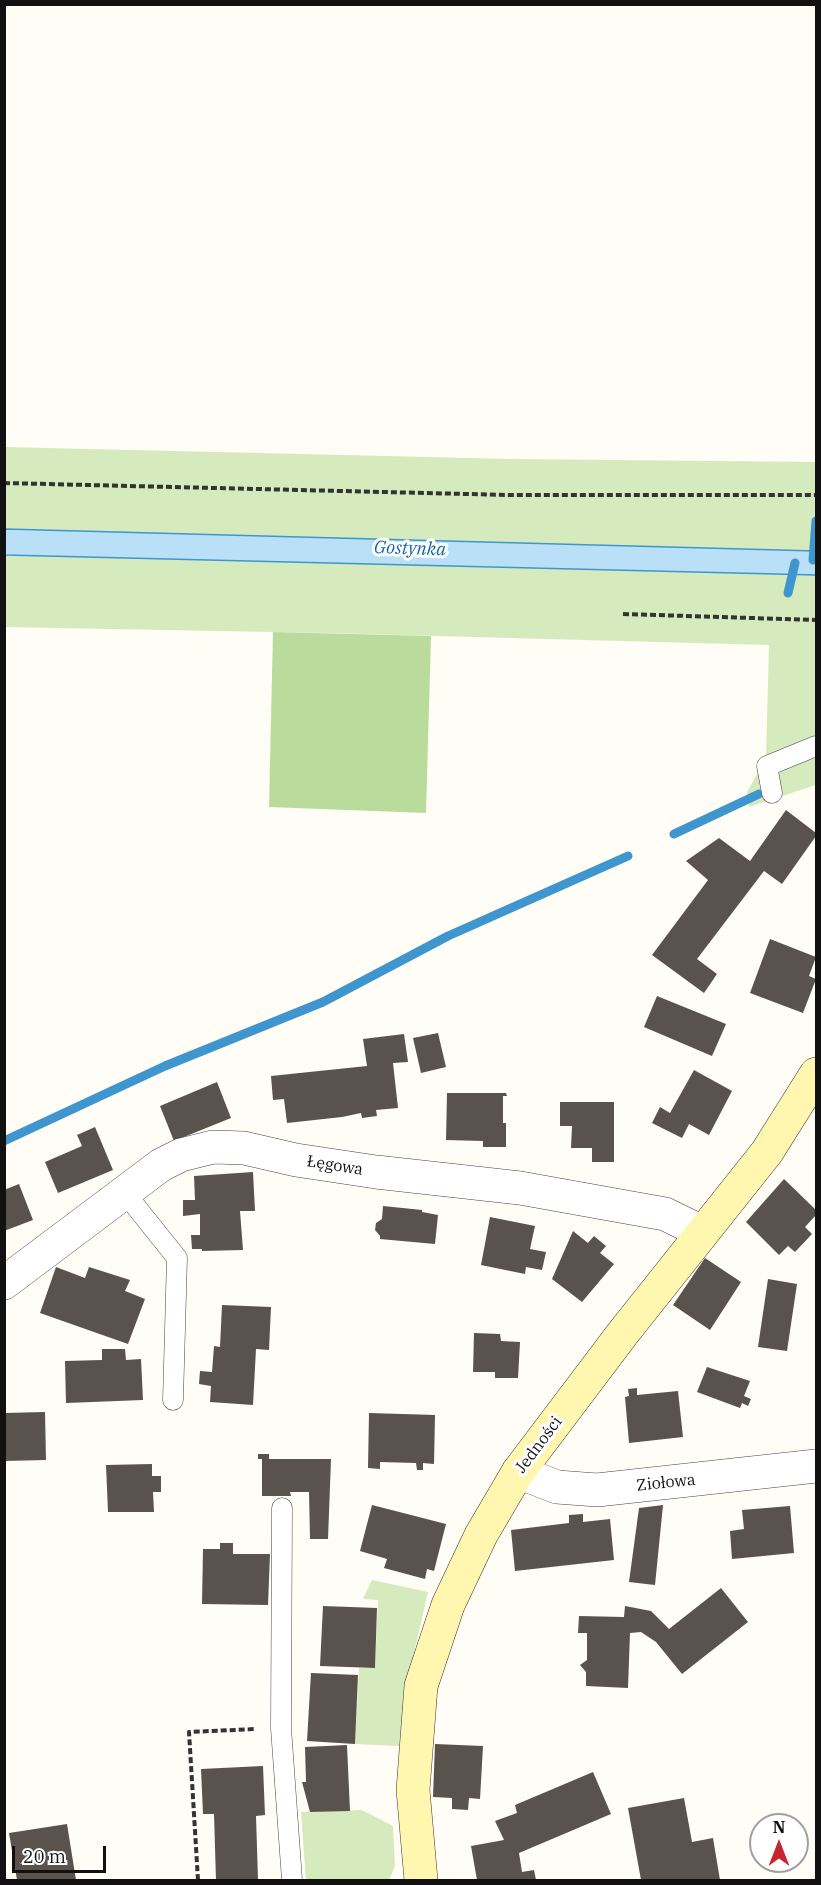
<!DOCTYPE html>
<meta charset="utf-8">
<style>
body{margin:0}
#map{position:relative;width:821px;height:1885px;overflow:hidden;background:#fffdf5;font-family:"IBM Plex Serif",serif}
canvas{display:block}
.frame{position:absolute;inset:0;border:6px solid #111;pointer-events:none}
.north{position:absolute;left:749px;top:1813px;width:60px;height:60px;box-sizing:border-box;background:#fff;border:2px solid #a0a0a0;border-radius:50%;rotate:0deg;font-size:16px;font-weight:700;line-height:24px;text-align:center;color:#111}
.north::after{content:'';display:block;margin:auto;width:21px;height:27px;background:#c4262e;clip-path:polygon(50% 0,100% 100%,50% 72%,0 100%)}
.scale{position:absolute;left:12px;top:1846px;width:94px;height:27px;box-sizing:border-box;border:3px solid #111;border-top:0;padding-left:8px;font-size:18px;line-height:21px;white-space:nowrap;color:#111;-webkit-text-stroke:4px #fff;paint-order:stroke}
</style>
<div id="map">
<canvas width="821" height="1885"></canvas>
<div class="frame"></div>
<div class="north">N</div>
<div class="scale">20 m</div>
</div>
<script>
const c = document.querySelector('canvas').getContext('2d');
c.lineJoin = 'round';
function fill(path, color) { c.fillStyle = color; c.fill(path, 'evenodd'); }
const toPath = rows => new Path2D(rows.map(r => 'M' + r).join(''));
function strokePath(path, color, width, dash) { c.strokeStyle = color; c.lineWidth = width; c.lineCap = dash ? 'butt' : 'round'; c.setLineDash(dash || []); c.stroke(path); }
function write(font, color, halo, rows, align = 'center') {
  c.font = font + ' "IBM Plex Serif",serif'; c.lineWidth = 6; c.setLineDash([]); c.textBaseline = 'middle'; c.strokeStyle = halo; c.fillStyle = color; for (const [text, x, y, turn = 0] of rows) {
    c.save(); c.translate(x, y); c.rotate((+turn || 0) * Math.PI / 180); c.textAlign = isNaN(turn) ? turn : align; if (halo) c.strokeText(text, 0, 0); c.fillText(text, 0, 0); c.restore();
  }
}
const green = toPath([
 [4,447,513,459,816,462,816,551,5,529],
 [5,555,816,575,816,785,749,807,747,792,766,758,769,645,326,633,5,627],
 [372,1580,428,1592,405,1692,399,1746,355,1744,359,1668,375,1668,378,1600,363,1599],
 [362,1810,393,1826,395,1866,389,1880,306,1880,301,1812]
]);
const forest = toPath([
 [273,632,431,636,426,813,269,807]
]);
const water = toPath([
 [5,529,816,551,816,575,5,555,5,529]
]);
const stream = toPath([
 [813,560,816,521],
 [788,593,795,563],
 [674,834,759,794],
 [4,1141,165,1066,323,1002,448,936,628,856]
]);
const building = toPath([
 [786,810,816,833,816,836,782,884,764,871,697,959,717,974,704,993,652,955,708,880,686,861,719,838,750,861],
 [770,939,816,957,809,976,816,979,803,1013,750,993],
 [657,996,726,1024,712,1056,644,1027],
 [438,1033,446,1067,421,1073,413,1038],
 [404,1034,408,1062,393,1063,398,1108,376,1110,377,1116,362,1118,361,1113,342,1117,287,1123,284,1099,273,1100,271,1076,367,1066,363,1039],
 [694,1070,732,1091,709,1135,689,1124,682,1138,652,1123,660,1107,670,1113],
 [217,1082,231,1118,174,1141,160,1106],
 [447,1093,506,1093,507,1096,503,1096,503,1123,506,1123,506,1147,483,1147,483,1141,446,1140],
 [560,1102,614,1102,614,1162,592,1162,592,1148,571,1148,572,1126,560,1126],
 [95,1127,113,1170,58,1193,45,1162,82,1146,77,1135],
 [253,1172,255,1211,240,1211,243,1250,202,1251,202,1249,192,1249,191,1235,200,1235,200,1214,183,1216,183,1200,195,1200,194,1176],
 [784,1179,816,1210,816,1215,805,1227,812,1234,795,1252,788,1246,779,1255,746,1222],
 [19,1184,33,1220,4,1231,4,1190],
 [383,1206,422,1210,422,1212,438,1215,435,1244,380,1239,380,1236,375,1230,376,1223,382,1219],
 [490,1217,535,1226,530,1249,546,1252,542,1270,526,1267,525,1274,481,1265],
 [573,1231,588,1243,594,1236,606,1246,600,1253,614,1264,582,1302,552,1279],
 [705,1258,741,1282,710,1330,673,1305],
 [56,1267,85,1278,89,1267,130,1280,125,1291,145,1299,128,1344,40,1313],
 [768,1279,797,1284,787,1351,758,1347],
 [222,1305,271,1307,269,1350,256,1349,253,1405,210,1402,211,1386,199,1384,200,1371,212,1372,214,1346,220,1347],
 [474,1333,500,1334,501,1341,520,1342,518,1378,495,1378,495,1372,473,1372],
 [102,1349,125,1349,126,1360,141,1359,143,1400,66,1403,65,1361,102,1360],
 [707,1367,750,1381,744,1396,751,1399,748,1406,742,1403,740,1408,697,1392],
 [637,1388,637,1395,678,1391,683,1437,629,1443,625,1397,629,1396,628,1389],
 [45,1412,46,1460,4,1461,4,1413],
 [369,1413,435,1415,434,1464,423,1463,423,1470,417,1470,416,1463,380,1462,380,1469,368,1468],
 [258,1454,269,1454,269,1459,331,1459,328,1539,310,1539,309,1492,290,1492,291,1496,262,1496,262,1459,258,1459],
 [152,1464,152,1476,161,1476,161,1492,153,1492,154,1512,108,1512,106,1465],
 [372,1505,446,1524,434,1571,427,1569,425,1579,384,1568,387,1559,360,1551],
 [663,1505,655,1585,629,1582,639,1508],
 [790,1506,794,1553,732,1559,730,1531,744,1529,742,1510],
 [583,1514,583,1522,610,1519,614,1560,515,1571,511,1530,569,1523,569,1515],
 [220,1543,233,1543,233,1554,270,1554,268,1605,202,1604,203,1549,220,1549],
 [721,1588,748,1622,682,1674,656,1642,641,1632,630,1633,628,1688,586,1686,586,1672,580,1665,587,1660,587,1633,578,1633,579,1616,624,1617,625,1606,651,1611,669,1629],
 [323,1606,377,1608,375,1668,320,1666],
 [311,1673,358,1675,355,1744,307,1741],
 [435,1744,483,1746,480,1799,469,1798,468,1810,452,1809,452,1798,433,1797],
 [347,1745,350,1811,310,1812,302,1782,306,1782,305,1747],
 [263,1766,265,1815,256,1816,258,1880,216,1880,214,1814,203,1814,201,1769],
 [593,1772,611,1814,519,1853,522,1872,534,1870,536,1880,477,1880,471,1846,504,1840,495,1821,517,1813,515,1805],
 [684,1798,692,1842,713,1838,720,1880,641,1880,628,1808],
 [67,1824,76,1880,17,1880,9,1833]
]);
const path = toPath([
 [4,483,510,495,816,495],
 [623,614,816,620],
 [198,1880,189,1732,256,1729]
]);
const lane = toPath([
 [772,793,767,766,816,746],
 [125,1193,177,1258,173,1400],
 [282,1508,281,1728,292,1880]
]);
const street = toPath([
 [4,1283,161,1165,181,1155,213,1147,244,1148,296,1160,376,1172,520,1188,665,1214,702,1232],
 [518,1472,557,1487,597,1490,816,1466]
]);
const secondary = toPath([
 [421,1880,413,1790,421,1686,448,1605,481,1535,518,1472,623,1333,767,1152,816,1074]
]);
const streetNames = [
 ["Łęgowa",335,1166,9],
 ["Jedności",539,1445,-53],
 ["Ziołowa",666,1483,-6]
];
const waterNames = [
 ["Gostynka",410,549,2]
];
fill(green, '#d5ebbd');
fill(forest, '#b9dc9c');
fill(water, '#b9e0f7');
strokePath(water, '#3f96cf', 1.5);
strokePath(stream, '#3f96cf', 9);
fill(building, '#5a524d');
strokePath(lane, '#444', 21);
strokePath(street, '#444', 34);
strokePath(secondary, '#333', 34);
strokePath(path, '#333', 4, [6, 3]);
strokePath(lane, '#fff', 20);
strokePath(street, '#fff', 33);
strokePath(secondary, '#fff6b0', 33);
write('16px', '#111', '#fff', streetNames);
write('italic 18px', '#1768a6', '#fff', waterNames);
</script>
